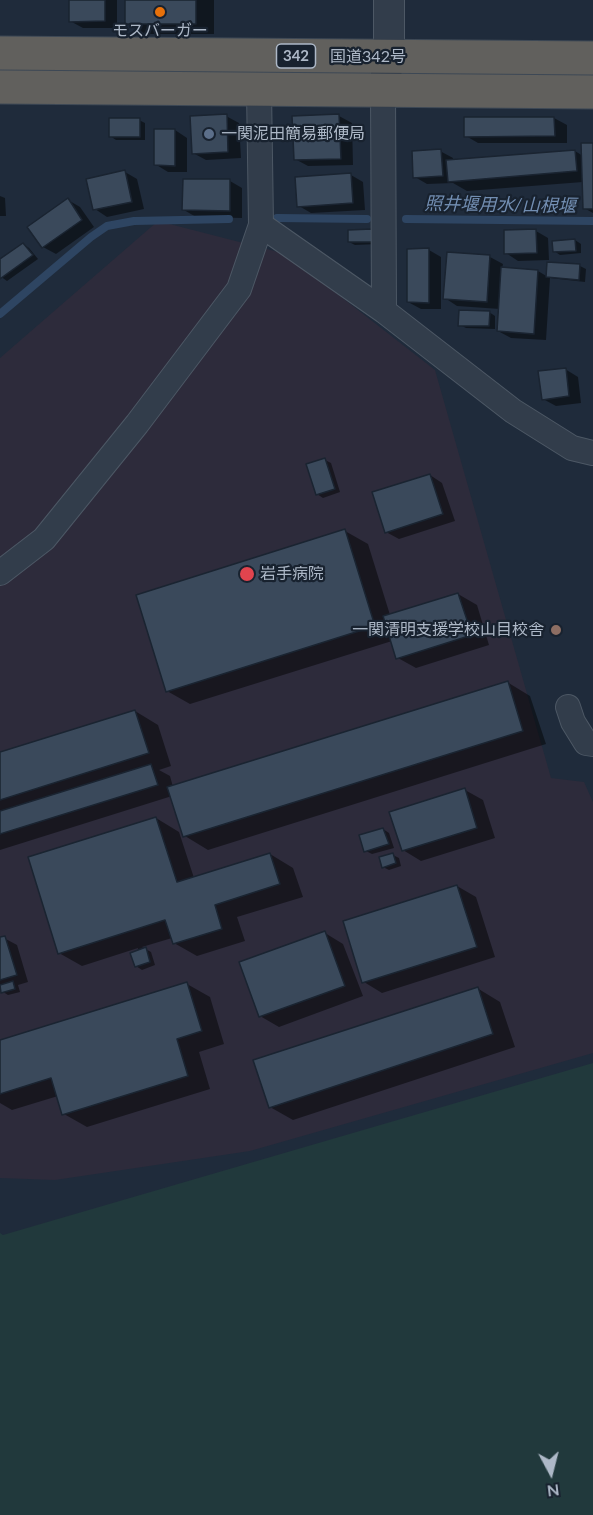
<!DOCTYPE html>
<meta charset="utf-8">
<style>
body{margin:0}
#map{position:relative;width:593px;height:1515px;overflow:hidden;background:#1f2b3b;font-family:Lato,sans-serif}
canvas{display:block}
.north{position:absolute;left:521px;top:1443px;width:60px;height:60px;-webkit-text-stroke:4px #18222f;paint-order:stroke;rotate:173deg;font-size:16px;font-weight:700;line-height:24px;text-align:center;color:#adb8c7}
.north::after{content:'';display:block;margin:auto;width:21px;height:27px;background:#adb8c7;clip-path:polygon(50% 0,100% 100%,50% 72%,0 100%)}
</style>
<div id="map">
<canvas width="593" height="1515"></canvas>
<div class="north">N</div>
</div>
<script>
const c = document.querySelector('canvas').getContext('2d');
c.lineJoin = 'round';
function fill(path, color) { c.fillStyle = color; c.fill(path, 'evenodd'); }
const toPath = rows => new Path2D(rows.map(r => 'M' + r).join(''));
function strokePath(path, color, width, dash) { c.strokeStyle = color; c.lineWidth = width; c.lineCap = dash ? 'butt' : 'round'; c.setLineDash(dash || []); c.stroke(path); }
function write(font, color, halo, rows, align = 'center') {
  c.font = font + ' Lato,"Noto Sans JP",sans-serif'; c.lineWidth = 4.5; c.setLineDash([]); c.textBaseline = 'middle'; c.strokeStyle = halo; c.fillStyle = color; for (const [text, x, y, turn = 0] of rows) {
    c.save(); c.translate(x, y); c.rotate((+turn || 0) * Math.PI / 180); c.textAlign = isNaN(turn) ? turn : align; if (halo) c.strokeText(text, 0, 0); c.fillText(text, 0, 0); c.restore();
  }
}
const medical = toPath([
 [158,221,286,254,435,370,551,778,584,782,593,802,593,1053,250,1151,55,1180,0,1178,0,358]
]);
const green = toPath([
 [593,1063,593,1515,0,1515,0,1233,3,1235]
]);
const shadow = toPath([
 [70,0,117,0,117,28,83,28,70,21],
 [126,0,214,0,214,34,145,34,126,23],
 [226,116,239,123,241,158,206,160,193,153],
 [339,116,352,123,353,165,308,166,295,159,294,117],
 [554,118,567,125,567,143,478,143,466,136],
 [139,120,145,123,145,140,116,140,110,136],
 [175,130,187,138,187,172,168,172,155,164],
 [593,144,593,213,584,208,583,182,467,191,453,183,427,184,415,177,440,151,453,158,453,161,575,151,583,156],
 [125,172,137,179,144,209,107,217,95,209],
 [351,175,363,182,365,210,311,213,299,206],
 [230,181,242,188,242,218,196,217,184,210],
 [0,196,5,198,6,216,0,216],
 [68,200,80,207,94,227,56,254,43,247],
 [371,231,378,244,355,245,349,242],
 [536,231,548,238,549,260,518,261,506,253],
 [575,240,581,244,581,253,560,255,554,251],
 [23,244,29,248,38,259,7,281,0,276,0,261],
 [429,250,441,257,441,309,421,309,408,302],
 [448,253,490,257,503,264,502,269,538,271,548,277,580,266,586,269,585,282,550,278,546,340,511,338,498,331,500,309,457,306,445,298],
 [489,312,495,316,495,329,466,328,460,325],
 [565,369,578,377,581,403,556,406,543,399],
 [325,460,331,463,340,492,323,498,317,494],
 [430,475,442,483,455,521,399,539,386,532],
 [345,531,368,544,390,615,458,594,477,605,489,645,416,668,398,658,392,641,190,704,167,691],
 [507,682,530,696,546,744,208,850,185,836,172,796,0,850,0,753,135,711,158,725,171,766,159,770,170,776,173,787],
 [465,790,483,800,495,838,421,861,403,850],
 [156,818,179,832,194,878,270,854,293,868,303,897,237,917,245,941,197,956,174,943,172,938,142,947,151,952,155,965,142,970,136,966,138,948,82,966,59,953],
 [383,829,389,833,394,848,372,854,366,851],
 [393,855,399,858,401,866,389,870,383,867],
 [457,886,476,897,495,957,382,993,364,982],
 [325,933,343,944,363,996,279,1027,260,1016],
 [4,938,17,945,28,982,18,985,20,992,8,995,0,990,0,939],
 [187,984,210,997,224,1044,199,1052,210,1089,87,1127,64,1114,58,1096,12,1110,0,1103,0,1042],
 [477,988,500,1002,515,1047,293,1120,270,1107]
]);
const stream = toPath([
 [277,218,367,219],
 [406,219,593,221],
 [0,314,91,237,107,226,134,221,229,219]
]);
const building = toPath([
 [69,0,105,0,105,21,69,22,69,0],
 [125,0,196,0,196,24,125,24,125,0],
 [227,114,228,152,192,154,190,116,227,114],
 [339,114,341,159,294,160,292,116,339,114],
 [464,117,554,117,555,136,464,137,464,117],
 [109,118,140,118,140,137,109,137,109,118],
 [154,129,175,129,175,166,154,165,154,129],
 [581,143,593,143,593,209,583,209,581,143],
 [441,149,443,176,413,178,412,151,441,149],
 [575,150,577,171,448,182,446,160,575,150],
 [125,170,132,202,93,210,86,179,125,170],
 [351,173,353,203,297,207,295,177,351,173],
 [183,179,230,179,230,211,182,210,183,179],
 [68,198,82,220,42,248,27,227,68,198],
 [372,229,372,242,348,242,348,230,372,229],
 [536,229,537,253,504,254,504,230,536,229],
 [575,239,576,251,553,252,552,241,575,239],
 [23,243,33,255,0,279,0,259,23,243],
 [429,248,429,303,407,302,407,249,429,248],
 [447,252,490,255,487,302,443,299,447,252],
 [547,262,580,264,579,280,546,277,547,262],
 [501,267,538,270,534,334,497,331,501,267],
 [459,310,490,311,489,326,458,326,459,310],
 [566,368,569,396,542,400,538,371,566,368],
 [325,458,335,489,316,495,306,464,325,458],
 [430,474,443,514,385,533,372,492,430,474],
 [345,529,375,626,166,692,136,595,345,529],
 [458,593,472,635,396,659,383,616,458,593],
 [508,681,523,731,183,837,167,787,508,681],
 [135,710,149,753,0,800,0,752,135,710],
 [151,764,158,785,0,834,0,811,151,764],
 [465,788,477,828,402,851,389,812,465,788],
 [156,817,177,882,270,853,280,884,215,905,222,929,173,944,165,920,58,954,28,857,156,817],
 [383,828,389,844,364,852,359,835,383,828],
 [393,853,396,863,382,868,379,857,393,853],
 [457,885,477,947,362,983,343,921,457,885],
 [325,931,345,986,259,1017,239,962,325,931],
 [5,936,17,975,0,980,0,937,5,936],
 [146,947,150,962,135,967,130,953,146,947],
 [13,981,15,989,1,993,0,985,13,981],
 [187,982,202,1031,177,1039,188,1076,62,1115,51,1078,0,1094,0,1040,187,982],
 [478,987,493,1034,269,1108,253,1060,478,987]
]);
const minor = toPath([
 [259,90,261,225,384,311,513,411,572,448,593,453],
 [383,90,384,311],
 [0,573,44,539,137,424,239,289,261,225],
 [568,707,573,722,586,743,593,744]
]);
const tertiary = toPath([
 [385,81,389,57,389,0]
]);
const trunk = toPath([
 [0,53,593,58],
 [0,87,593,92]
]);
const markers = [
 [160,12,6,"#e8710a"],
 [209,134,6,"#5c6f8a"],
 [247,574,8,"#e0444e"],
 [556,630,6,"#8d6e63"]
];
const shields = [
 [296,56,39]
];
const shieldNames = [
 ["342",296,56]
];
const poiNames = [
 ["モスバーガー",160,31,"center"],
 ["一関泥田簡易郵便局",221,134],
 ["岩手病院",260,574],
 ["一関清明支援学校山目校舎",544,630,"right"]
];
const streetNames = [
 ["国道342号",368,57]
];
const waterNames = [
 ["照井堰用水/山根堰",500,205,1]
];
fill(medical, '#2d2b3b');
fill(green, '#21393c');
fill(shadow, '#0007');
strokePath(stream, '#2e4562', 8);
fill(building, '#3a495b');
strokePath(building, '#1a2431', 1.5);
strokePath(minor, '#4d5865', 26);
strokePath(tertiary, '#4d5865', 32);
strokePath(trunk, '#3d4855', 35);
strokePath(minor, '#323d4b', 24);
strokePath(tertiary, '#323d4b', 30);
strokePath(trunk, '#61605d', 33);
for (const [x, y, r, color] of markers) { const dot = new Path2D(); dot.arc(x, y, r, 0, 2 * Math.PI); c.fillStyle = color; c.fill(dot); strokePath(dot, '#18222f', 2); }
for (const [x, y, w] of shields) { const box = new Path2D(); box.roundRect(x - w / 2, y - 12, w, 24, 4.5); c.fillStyle = '#18222f'; c.fill(box); strokePath(box, '#adb8c7', 1.5); }
write('bold 15px', '#adb8c7', null, shieldNames);
write('16px', '#adb8c7', '#18222f', poiNames, 'left');
write('16px', '#adb8c7', '#18222f', streetNames);
write('italic 18px', '#728eb2', '#18222f', waterNames);
</script>
